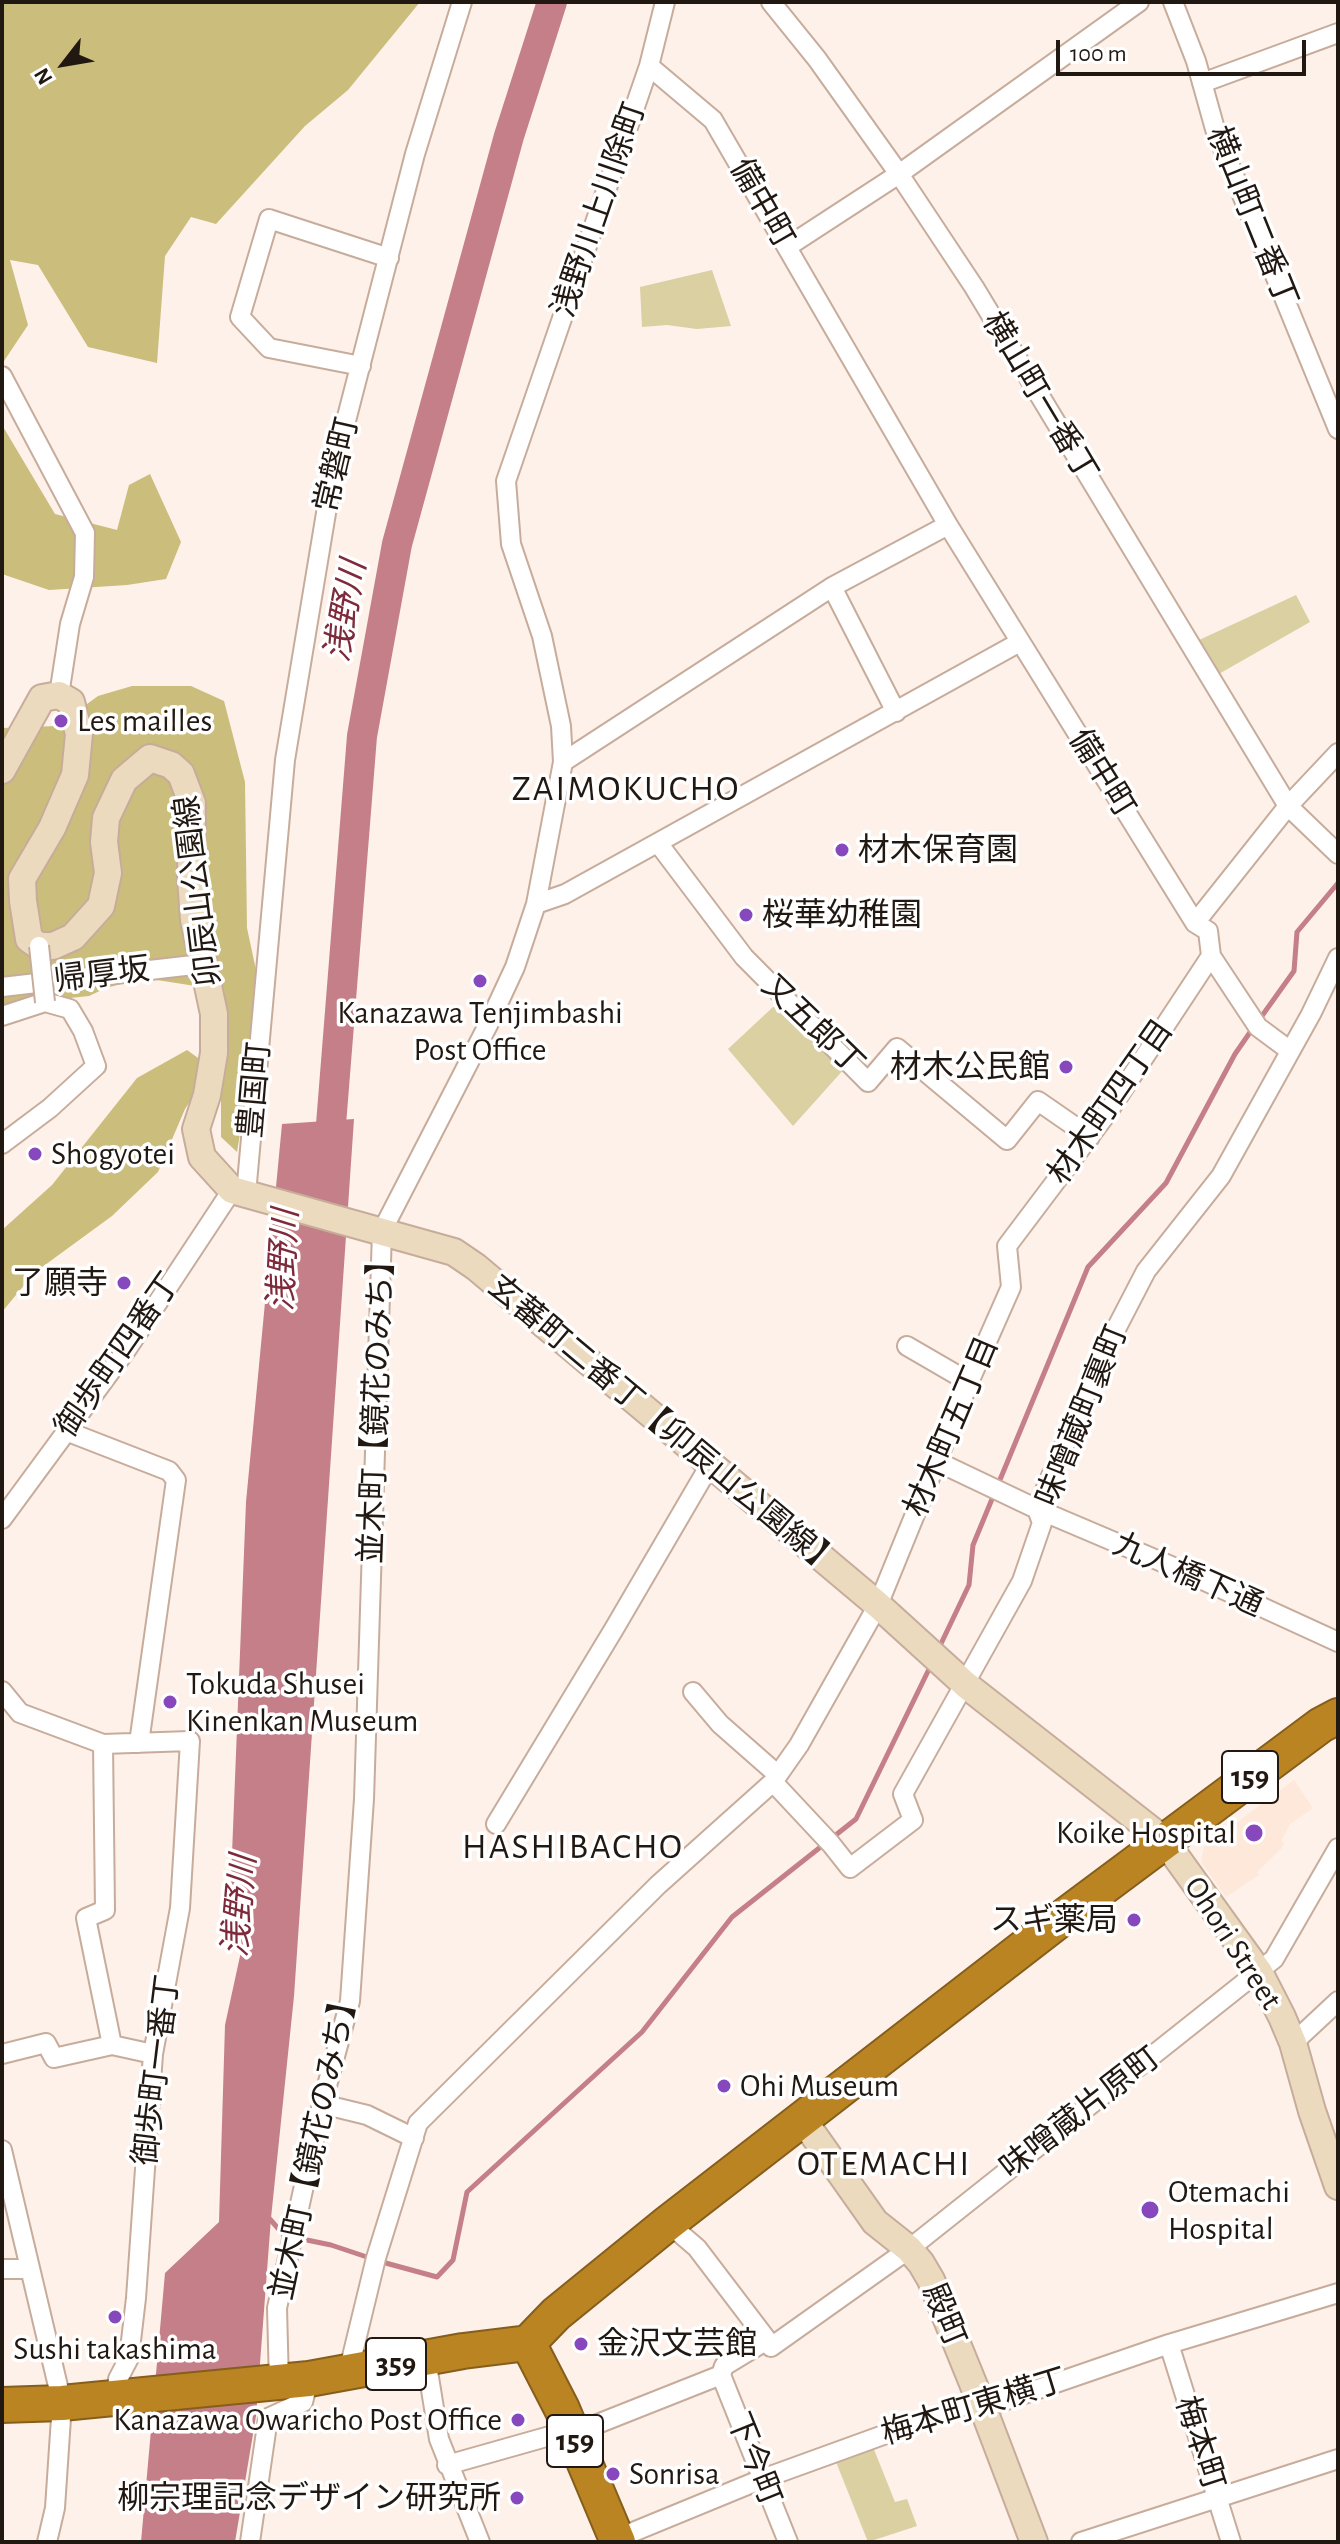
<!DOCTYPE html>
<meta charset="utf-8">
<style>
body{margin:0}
#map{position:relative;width:1340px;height:2544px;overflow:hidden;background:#fdf1ea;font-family:"Alegreya Sans",sans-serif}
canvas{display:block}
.frame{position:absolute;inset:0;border:4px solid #221812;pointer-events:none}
.north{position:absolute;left:24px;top:24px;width:80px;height:80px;-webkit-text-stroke:6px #fff;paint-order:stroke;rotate:239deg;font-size:22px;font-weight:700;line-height:32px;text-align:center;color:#221812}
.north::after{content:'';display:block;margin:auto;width:28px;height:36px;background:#221812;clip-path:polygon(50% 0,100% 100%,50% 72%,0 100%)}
.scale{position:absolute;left:1056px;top:40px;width:250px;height:36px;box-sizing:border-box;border:4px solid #221812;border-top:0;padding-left:10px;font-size:24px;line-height:28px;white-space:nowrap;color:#221812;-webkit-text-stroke:6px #fff;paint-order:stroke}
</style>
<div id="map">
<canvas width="1340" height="2544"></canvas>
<div class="frame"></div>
<div class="north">N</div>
<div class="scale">100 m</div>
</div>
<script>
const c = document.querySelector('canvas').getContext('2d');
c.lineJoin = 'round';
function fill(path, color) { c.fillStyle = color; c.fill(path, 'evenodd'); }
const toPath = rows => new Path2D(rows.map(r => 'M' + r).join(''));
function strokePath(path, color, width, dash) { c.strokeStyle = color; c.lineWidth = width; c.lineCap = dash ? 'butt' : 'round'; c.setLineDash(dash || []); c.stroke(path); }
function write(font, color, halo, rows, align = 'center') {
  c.font = font + ' "Alegreya Sans","Noto Sans JP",sans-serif'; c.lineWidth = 7; c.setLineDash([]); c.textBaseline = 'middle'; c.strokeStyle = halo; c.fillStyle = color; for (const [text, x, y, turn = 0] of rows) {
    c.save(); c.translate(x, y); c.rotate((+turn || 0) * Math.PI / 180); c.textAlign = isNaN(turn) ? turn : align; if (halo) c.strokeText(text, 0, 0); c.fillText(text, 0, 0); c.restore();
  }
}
const built = toPath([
 [1294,1780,1313,1808,1290,1824,1281,1841,1284,1843,1282,1848,1257,1872,1259,1875,1226,1897,1201,1862,1204,1847]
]);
const green = toPath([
 [712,270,731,326,697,329,667,325,642,327,640,287],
 [1296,595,1310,622,1217,675,1197,641],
 [782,1006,845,1068,793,1126,728,1049,773,1007],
 [873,2447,895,2502,907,2499,917,2526,868,2542,836,2462]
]);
const forest = toPath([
 [2,2,420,2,348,90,305,126,216,224,191,217,165,256,157,363,88,347,38,265,10,260,28,325,2,364],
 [2,425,55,514,117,530,129,485,150,474,181,542,166,579,127,585,49,590,2,574],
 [132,686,191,686,224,701,245,782,247,928,262,998,237,1152,221,1137,221,990,144,978,106,988,89,996,2,1005,2,728,57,726,98,696],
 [187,1050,212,1068,185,1109,158,1172,112,1216,34,1273,2,1312,2,1230,52,1185,137,1078]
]);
const water = toPath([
 [354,1119,294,1996,271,2218,256,2416,235,2542,141,2542,165,2273,219,2222,225,2025,242,1947,231,1879,246,1502,282,1124]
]);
const stream = toPath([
 [1259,1020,1294,971,1297,932,1338,883],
 [938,1650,969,1585,973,1545,1088,1267,1166,1183,1235,1054,1253,1028],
 [268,2217,283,2234],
 [297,2238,331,2245,370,2258],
 [382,2262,437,2277,453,2260,467,2192,642,2032,732,1917,856,1819,932,1663]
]);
const river = toPath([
 [328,1162,362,736,397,544,509,136,552,2]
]);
const street = toPath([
 [771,2,817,59,899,174,974,287,1288,806,1338,854],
 [1173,2,1196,61,1215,129,1338,429],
 [649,66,713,120,948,525,1195,923,1208,931,1211,956,1258,1027,1289,1050],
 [1202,83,1338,33],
 [787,247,899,174,1139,2],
 [361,366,269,348,240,317,269,219,389,258],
 [2,376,85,533,84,577,70,624,59,695],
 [832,587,896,712],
 [563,762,832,587,948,525],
 [658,843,744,957,868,1082,897,1048,1007,1140,1038,1101,1090,1137],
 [536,904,565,894,1020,642],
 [1195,923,1288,806,1338,753],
 [2,987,202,964],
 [2,1016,45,1002,70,1009,83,1031,96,1066,50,1108,2,1144],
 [246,1194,285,760,333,471,415,154,462,2],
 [907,1346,969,1382],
 [66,1431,169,1471,176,1480,139,1743],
 [936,1461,1037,1509,1183,1571,1338,1642],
 [2,1519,127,1349,232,1190],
 [2,1691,20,1713,103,1744,190,1741,180,1908,153,2054,136,2298,129,2358,118,2379,117,2397],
 [693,1692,720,1724,778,1775],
 [103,1744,105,1910,86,1918,112,2045],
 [773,1782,831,1844,850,1868,913,1820,903,1794,1022,1581,1042,1523,1037,1509,1102,1356,1146,1271,1221,1176,1311,1014,1338,958],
 [496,1824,614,1629,711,1463],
 [1293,2043,1338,2001],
 [2,2054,46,2043,54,2058,112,2045,153,2054],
 [322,2104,367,2115,414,2138],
 [2,2150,62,2403,55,2508,47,2542],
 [668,2223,697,2248,767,2340],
 [2,2269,30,2269],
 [1169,2344,1231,2542],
 [426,2359,439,2439,480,2542],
 [348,2373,376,2258,418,2123,658,1885,773,1782,799,1745,878,1605,969,1382,1011,1287,1007,1246,1108,1112,1211,956],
 [721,2375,788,2542],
 [279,2383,277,2308,322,2104,350,2001,364,1799,382,1231,488,1025,515,967,536,904,563,762,561,726,542,636,511,544,506,481,649,66,665,2],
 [572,2434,721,2375,724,2366,767,2340,771,2347,909,2249,1274,1959,1338,1848],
 [447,2465,571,2430],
 [616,2539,762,2479,966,2405,983,2408,1169,2344,1338,2293],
 [250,2542,268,2418,303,2402,309,2379],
 [1081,2542,1338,2459]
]);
const secondary = toPath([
 [2,770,42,698,59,695,71,702,79,734,75,775,52,828,22,879,23,901,29,939,39,946,53,946,73,937,101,906,108,873,104,842,106,818,124,780,150,758,171,765,181,774,192,803,191,878,194,920,214,1014,214,1053,207,1095,196,1129,202,1157,232,1190,454,1252,476,1267,878,1605,966,1685,1164,1840,1259,1972,1282,2017,1293,2043,1312,2111,1338,2186],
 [803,2120,875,2222,909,2249,921,2263,931,2280,983,2408,1034,2542]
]);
const highway = toPath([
 [528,2343,556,2314,668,2223,1062,1918,1321,1725,1338,1716],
 [528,2343,562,2409,618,2542],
 [2,2405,62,2403,309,2379,463,2351,528,2343]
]);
const streetBridge = toPath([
 [39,946,45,1002]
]);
const markers = [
 [61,721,8,"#8848bd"],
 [842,850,8,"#8848bd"],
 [746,915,8,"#8848bd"],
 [480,981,8,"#8848bd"],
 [1066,1067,8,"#8848bd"],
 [35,1154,8,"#8848bd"],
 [124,1283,8,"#8848bd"],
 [170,1702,8,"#8848bd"],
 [1254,1833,10,"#8848bd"],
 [1134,1920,8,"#8848bd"],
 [724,2086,8,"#8848bd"],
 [1150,2210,10,"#8848bd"],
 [115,2317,8,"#8848bd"],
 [581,2344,8,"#8848bd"],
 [518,2420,8,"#8848bd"],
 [613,2474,8,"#8848bd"],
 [517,2498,8,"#8848bd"]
];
const shields = [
 [1250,1777,56],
 [396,2364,60],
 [575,2441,56]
];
const shieldNames = [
 ["159",1250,1777],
 ["359",396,2364],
 ["159",575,2441]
];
const streetNames = [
 ["備中町",762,203,60],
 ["浅野川上川除町",599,210,-71],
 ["横山町二番丁",1252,217,68],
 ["横山町一番丁",1040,397,59],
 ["常磐町",337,465,-77],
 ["備中町",1102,773,58],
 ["卯辰山公園線",198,891,-97],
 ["帰厚坂",102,975,-7],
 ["又五郎丁",813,1025,44],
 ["豊国町",255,1090,-85],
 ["材木町四丁目",1111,1102,-55],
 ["御歩町四番丁",118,1355,-55],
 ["並木町【鏡花のみち】",377,1404,-88],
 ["味噌蔵町裏町",1082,1416,-68],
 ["玄蕃町二番丁【卯辰山公園線】",664,1426,40],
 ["材木町五丁目",952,1427,-67],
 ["九人橋下通",1188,1575,24],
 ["Ohori Street",1233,1943,57],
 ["御歩町一番丁",157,2070,-83],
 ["味噌蔵片原町",1080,2113,-38],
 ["並木町【鏡花のみち】",315,2143,-78],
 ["殿町",944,2315,67],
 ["梅本町東横丁",974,2407,-17],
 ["梅本町",1200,2443,72],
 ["下今町",754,2459,68]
];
const poiNames = [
 ["Les mailles",77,721],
 ["材木保育園",858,850],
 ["桜華幼稚園",762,915],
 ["Kanazawa Tenjimbashi",480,1013,"center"],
 ["Post Office",480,1050,"center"],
 ["材木公民館",1050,1067,"right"],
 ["Shogyotei",51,1154],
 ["了願寺",108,1283,"right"],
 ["Tokuda Shusei",186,1684],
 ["Kinenkan Museum",186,1721],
 ["Koike Hospital",1236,1833,"right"],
 ["スギ薬局",1118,1920,"right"],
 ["Ohi Museum",740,2086],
 ["Otemachi",1168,2192],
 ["Hospital",1168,2229],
 ["金沢文芸館",597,2344],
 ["Sushi takashima",115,2349,"center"],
 ["Kanazawa Owaricho Post Office",502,2420,"right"],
 ["Sonrisa",629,2474],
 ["柳宗理記念デザイン研究所",501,2498,"right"]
];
const waterNames = [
 ["浅野川",346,611,-80],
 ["浅野川",284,1260,-87],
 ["浅野川",240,1906,-85]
];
const quarterNames = [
 ["ZAIMOKUCHO",626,789],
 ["HASHIBACHO",573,1847],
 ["OTEMACHI",884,2164]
];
fill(built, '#fde8da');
fill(green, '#dad0a2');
fill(forest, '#cbbd7c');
fill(water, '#c47f88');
strokePath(stream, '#c47f88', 5);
strokePath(river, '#c47f88', 30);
strokePath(street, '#c7ac9b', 22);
strokePath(secondary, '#c7ac9b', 30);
strokePath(highway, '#855e1c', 38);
strokePath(street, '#fff', 18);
strokePath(secondary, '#ebdabd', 26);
strokePath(highway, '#bb8422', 34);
strokePath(streetBridge, '#c7ac9b', 22, []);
strokePath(streetBridge, '#fff', 18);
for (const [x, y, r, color] of markers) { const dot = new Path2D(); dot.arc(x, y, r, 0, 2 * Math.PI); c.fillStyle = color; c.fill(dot); strokePath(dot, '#fff', 3); }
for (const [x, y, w] of shields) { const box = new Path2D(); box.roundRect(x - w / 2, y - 26, w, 52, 6); c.fillStyle = '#fff'; c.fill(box); strokePath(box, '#221812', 2); }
write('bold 30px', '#221812', null, shieldNames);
write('32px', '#221812', '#fff', streetNames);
write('32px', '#221812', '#fff', poiNames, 'left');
write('italic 34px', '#7d2a3b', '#fff', waterNames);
c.letterSpacing = '2px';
write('36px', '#221812', '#fff', quarterNames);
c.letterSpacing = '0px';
</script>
